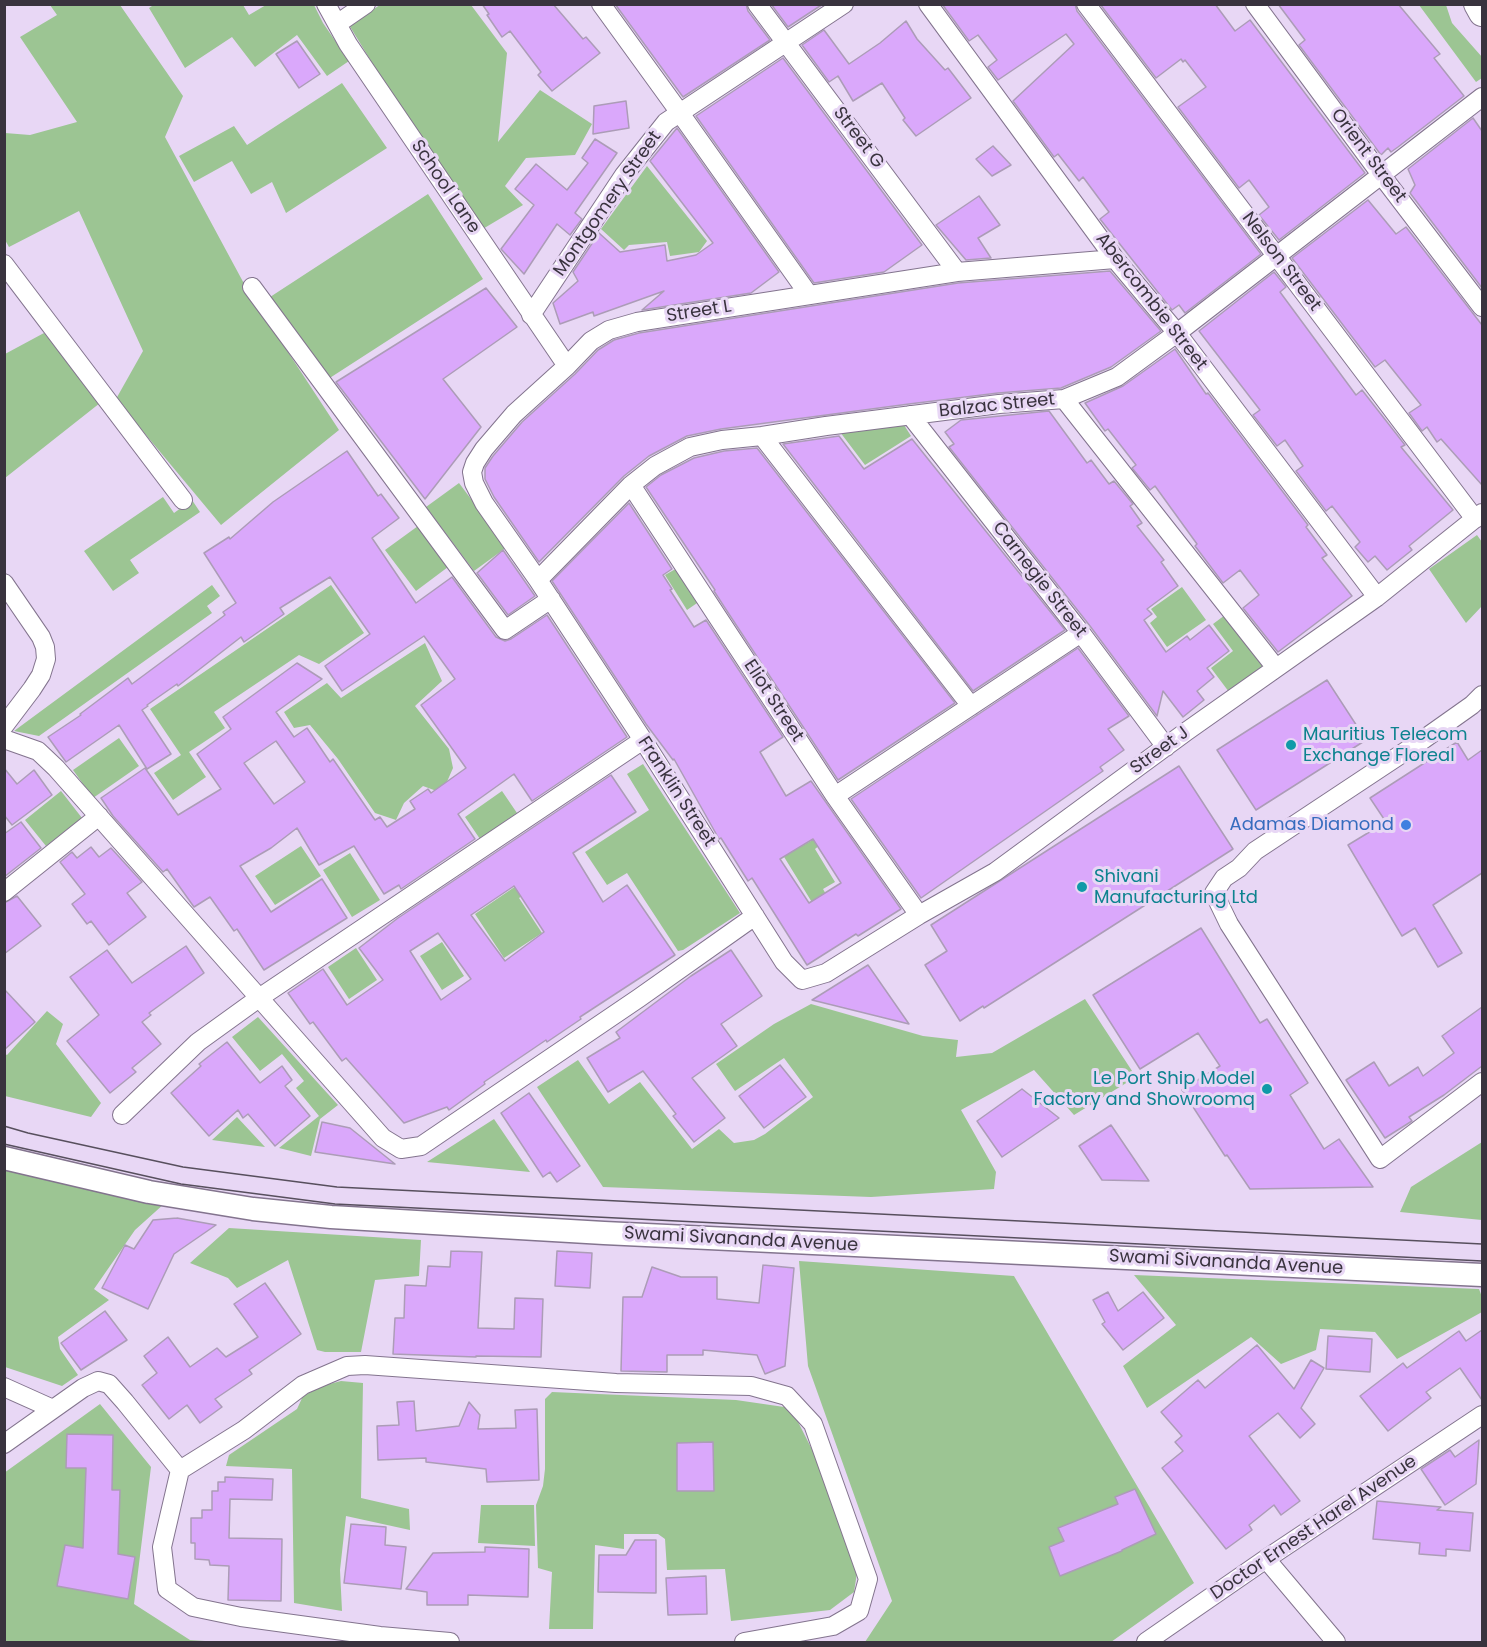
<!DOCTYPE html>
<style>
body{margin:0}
#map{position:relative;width:1487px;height:1647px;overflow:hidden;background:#e8d7f5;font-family:Poppins,sans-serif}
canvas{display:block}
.frame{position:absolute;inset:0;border:6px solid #39333e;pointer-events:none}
</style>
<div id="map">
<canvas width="1487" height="1647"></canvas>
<div class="frame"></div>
</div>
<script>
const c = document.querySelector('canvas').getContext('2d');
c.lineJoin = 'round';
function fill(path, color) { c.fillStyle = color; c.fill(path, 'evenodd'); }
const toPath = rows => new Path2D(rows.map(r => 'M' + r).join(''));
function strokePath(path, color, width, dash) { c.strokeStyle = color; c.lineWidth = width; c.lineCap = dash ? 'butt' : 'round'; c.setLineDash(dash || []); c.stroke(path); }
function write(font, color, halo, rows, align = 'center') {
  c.font = font + ' Poppins,sans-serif'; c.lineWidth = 6; c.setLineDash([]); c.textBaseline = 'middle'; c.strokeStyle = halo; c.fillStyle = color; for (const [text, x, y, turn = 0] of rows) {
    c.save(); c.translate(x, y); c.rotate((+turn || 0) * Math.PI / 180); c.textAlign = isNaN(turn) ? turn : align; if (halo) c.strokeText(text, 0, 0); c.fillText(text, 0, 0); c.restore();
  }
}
const green = toPath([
 [155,4,243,5,249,15,266,5,314,5,323,23,349,61,327,76,297,35,255,67,232,37,185,68,149,8],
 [50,5,120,5,183,96,165,137,248,291,339,430,221,525,116,399,143,351,79,211,9,247,5,240,5,133,30,135,77,122,20,37,57,15],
 [380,5,471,5,507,53,498,142,540,90,592,124,575,155,526,158,505,186,523,205,476,233,349,25],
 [1419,5,1446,5,1452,23,1482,57,1482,78,1476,82],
 [342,83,387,148,286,213,272,182,251,194,232,161,194,182,179,156,234,126,247,145],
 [647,166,707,241,699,252,670,256,667,242,629,245,624,250,601,229],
 [428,194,483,279,322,383,267,299],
 [44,333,100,403,5,478,5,354],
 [904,425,911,436,865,465,840,432],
 [459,483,507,547,474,571,426,507],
 [163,497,174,513,192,500,200,512,130,560,139,573,113,591,84,551],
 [418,526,448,567,416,591,385,550],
 [1477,535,1482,542,1482,606,1466,623,1429,569],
 [679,567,700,601,687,610,665,575],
 [212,585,220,596,207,606,212,613,39,736,14,731],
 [331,585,364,633,319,664,299,655,214,712,225,728,189,752,206,777,173,800,154,773,181,755,150,709],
 [1182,587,1206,620,1167,647,1150,623,1157,617,1151,609],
 [1225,615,1263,666,1229,692,1211,668,1233,651,1213,624],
 [425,643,442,681,415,706,449,749,453,768,442,793,423,786,404,803,396,820,375,813,338,759,310,725,294,728,284,712,327,683,341,698],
 [119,738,139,766,93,798,73,770],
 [643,764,740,913,683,950,678,951,627,873,607,885,585,852,649,810,627,774],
 [61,791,82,818,46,846,25,820],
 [502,791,517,813,480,839,465,817],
 [770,834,795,850,816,838,820,845,815,849,835,882,823,889,827,896,813,904],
 [301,846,321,876,275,905,255,876],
 [350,853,380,900,352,917,323,870],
 [544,882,519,898,542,933,504,958,475,914,516,886],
 [442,942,464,976,442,990,420,956],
 [356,948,377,980,349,999,328,967],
 [1085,999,1136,1077,1074,1115,1034,1070,961,1110,996,1172,994,1189,871,1197,603,1187,537,1087,578,1060,609,1104,640,1082,692,1149,719,1129,734,1143,754,1140,765,1134,813,1097,784,1058,735,1091,716,1064,774,1024,811,1004,923,1036,958,1040,956,1057,992,1053],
 [47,1011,63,1024,56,1044,101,1103,91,1117,5,1096,5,1054,7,1055],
 [258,1017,338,1105,320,1119,311,1156,279,1148,319,1116,296,1088,304,1081,282,1054,260,1071,232,1037],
 [237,1117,265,1147,212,1140],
 [494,1119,530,1172,427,1162],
 [1482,1142,1482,1220,1400,1212,1411,1187],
 [4,1164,165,1203,135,1230,94,1289,109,1300,58,1337,60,1349,78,1375,62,1386,5,1367],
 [229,1228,421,1240,419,1276,375,1280,361,1352,325,1352,317,1350,288,1260,237,1288,228,1278,190,1263],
 [799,1261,1014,1276,1194,1583,1111,1642,862,1642,865,1642,892,1601,808,1366],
 [1134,1275,1479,1289,1482,1297,1482,1312,1397,1359,1375,1332,1320,1329,1316,1350,1281,1364,1251,1337,1147,1408,1123,1366,1176,1325],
 [341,1381,363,1383,361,1498,409,1509,410,1530,346,1516,340,1570,342,1611,294,1603,292,1469,226,1466,229,1455,297,1409,303,1396,322,1386],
 [552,1392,736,1400,791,1408,836,1497,857,1573,854,1592,830,1610,731,1621,725,1569,667,1570,665,1539,658,1534,624,1534,624,1549,595,1545,593,1629,549,1629,552,1572,538,1568,536,1505,543,1486,545,1469,545,1399],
 [100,1404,151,1467,134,1604,190,1640,220,1642,5,1642,4,1473],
 [481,1505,534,1505,535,1546,478,1543]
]);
const building = toPath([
 [482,4,553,4,583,39,586,37,600,53,552,91,538,75,541,72,510,31,502,37,487,15,489,14,482,4],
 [615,4,746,4,748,11,770,40,683,97,615,4],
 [771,4,823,4,788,27,771,4],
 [942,4,1075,4,1077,11,1261,254,1185,313,1179,305,1172,310,1100,219,1109,212,1083,177,1079,181,1058,154,1054,157,1013,101,1074,44,1066,34,998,80,988,67,997,60,978,35,969,41,942,4],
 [1100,4,1215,4,1235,31,1250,20,1365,173,1279,240,1259,215,1269,207,1249,180,1239,188,1178,107,1206,87,1185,60,1183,62,1181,59,1156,78,1100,4],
 [1278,4,1398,4,1440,54,1434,58,1464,96,1398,147,1391,152,1388,148,1381,155,1299,45,1305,40,1278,4],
 [906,21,917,39,945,70,948,68,971,98,916,136,903,120,905,118,882,83,853,101,838,76,829,82,802,45,824,30,849,64,880,43,906,21],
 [297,41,320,74,299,88,276,54,297,41],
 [783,58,922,245,884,272,814,283,696,116,783,58],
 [626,101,629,128,593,134,594,106,626,101],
 [1473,118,1482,131,1482,288,1410,193,1415,185,1408,169,1473,118],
 [677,128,779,272,751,293,642,310,664,291,594,316,593,312,560,324,553,303,578,281,573,272,599,233,620,252,665,245,667,261,696,255,713,243,650,161,677,128],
 [595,139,617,153,575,213,582,219,570,235,557,224,524,274,501,249,534,205,515,189,536,164,567,190,588,163,582,158,595,139],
 [993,146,1011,165,992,176,976,159,993,146],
 [979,196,1000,225,978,238,991,258,966,260,936,225,979,196],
 [1368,200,1396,234,1406,227,1482,325,1482,485,1441,439,1437,442,1427,427,1422,431,1409,413,1421,405,1385,360,1375,367,1292,258,1368,200],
 [1110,271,1161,331,1111,367,1061,388,998,393,909,404,721,429,687,436,649,456,624,476,539,562,494,497,485,479,485,468,493,456,522,422,575,374,598,350,614,340,639,333,958,283,1110,271],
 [1274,272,1286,287,1280,292,1356,395,1362,390,1405,445,1401,447,1453,510,1409,546,1412,550,1387,570,1375,556,1368,562,1355,547,1360,542,1332,506,1326,511,1296,471,1303,466,1285,440,1277,446,1253,415,1260,410,1199,331,1274,272],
 [486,288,517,327,443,379,481,427,425,499,336,382,486,288],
 [1175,349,1206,394,1208,393,1308,525,1306,527,1327,555,1322,558,1352,596,1278,652,1243,608,1259,595,1240,570,1223,583,1195,546,1197,544,1155,486,1150,490,1132,468,1136,465,1108,429,1105,431,1085,403,1123,386,1175,349],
 [1049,411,1087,463,1091,460,1109,484,1114,481,1133,504,1130,506,1142,523,1137,526,1164,560,1161,562,1178,586,1147,609,1152,614,1144,620,1166,652,1187,636,1190,640,1209,625,1229,651,1207,668,1214,677,1197,691,1204,700,1183,717,1163,691,1157,716,1090,626,949,447,954,444,945,432,961,420,1049,411],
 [839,436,864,469,912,439,1065,630,973,691,783,444,839,436],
 [757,448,955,703,838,780,725,608,714,591,715,590,646,487,661,475,694,458,724,451,757,448],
 [347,451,378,496,381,494,399,518,372,538,416,603,452,577,496,637,505,641,511,639,547,615,627,737,532,801,514,774,458,814,475,839,401,889,399,885,384,894,354,846,319,865,297,828,271,848,240,866,271,912,322,879,347,918,264,970,237,929,234,931,210,897,194,907,167,869,163,872,113,816,101,798,145,768,178,815,221,789,197,754,231,729,223,717,297,663,322,679,276,712,294,737,307,728,330,762,333,759,375,820,380,817,387,827,415,809,410,801,428,789,431,793,466,768,421,705,455,679,424,636,342,691,325,666,370,634,330,577,280,608,284,614,244,642,241,637,178,686,177,684,147,705,148,706,142,710,171,754,147,769,119,725,66,762,48,737,81,715,80,714,128,678,132,684,225,615,223,612,236,603,204,553,229,537,230,539,273,502,347,451],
 [276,741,305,782,274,804,244,763,276,741],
 [629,503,672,569,663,575,672,589,670,590,694,627,706,620,783,737,760,752,786,796,811,781,901,909,858,936,856,934,807,965,752,878,748,881,721,838,719,839,674,759,673,760,646,724,552,581,629,503],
 [813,839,841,883,809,903,780,859,813,839],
 [503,550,535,596,508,615,477,573,503,550],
 [1078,648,1129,716,1108,729,1124,750,1100,767,1103,771,921,898,851,799,1078,648],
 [1327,680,1366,740,1256,810,1217,750,1327,680],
 [1457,742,1468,760,1482,750,1482,873,1433,905,1462,953,1438,967,1415,928,1402,936,1348,845,1386,822,1370,798,1457,742],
 [1179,766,1233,849,984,1008,983,1006,960,1021,925,965,947,951,931,925,1179,766],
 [4,768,17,784,34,770,52,795,12,825,4,815,4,768],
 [611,775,636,812,573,853,603,902,627,885,675,955,580,1017,581,1019,547,1042,546,1040,484,1082,485,1084,449,1110,447,1107,404,1123,346,1058,342,1061,313,1022,310,1024,288,993,323,969,347,1005,383,980,359,948,398,918,611,775],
 [514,886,544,932,505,961,471,915,514,886],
 [438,933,471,979,441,1000,410,951,438,933],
 [21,822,41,848,4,877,4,834,21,822],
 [91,847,99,857,111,848,142,882,127,893,146,917,109,945,91,921,87,924,72,904,85,894,60,862,72,852,77,858,91,847],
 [17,896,41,926,4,954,4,903,17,896],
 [1201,928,1260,1023,1267,1019,1308,1083,1290,1095,1324,1149,1339,1139,1373,1187,1250,1189,1227,1155,1225,1156,1182,1090,1220,1066,1198,1033,1140,1069,1093,995,1201,928],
 [186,946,204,973,149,1013,151,1015,142,1022,161,1044,132,1068,136,1072,110,1093,67,1041,99,1015,70,977,107,950,132,983,186,946],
 [731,950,762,996,721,1024,737,1046,692,1078,725,1118,694,1142,673,1116,676,1114,643,1071,608,1092,587,1058,620,1038,616,1032,691,976,731,950],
 [868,965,909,1024,812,1000,868,965],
 [4,989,35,1022,4,1050,4,989],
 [1482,1007,1482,1066,1444,1095,1409,1117,1412,1121,1385,1138,1346,1080,1374,1062,1389,1086,1418,1067,1423,1076,1454,1053,1442,1036,1482,1007],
 [227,1042,260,1083,282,1066,292,1080,285,1086,310,1116,275,1146,248,1114,243,1118,238,1110,209,1136,171,1093,201,1066,199,1064,227,1042],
 [780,1065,806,1097,764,1128,739,1096,780,1065],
 [1022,1089,1059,1118,1002,1157,977,1121,1022,1089],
 [529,1093,580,1166,557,1182,550,1172,543,1177,501,1113,529,1093],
 [322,1122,350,1128,395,1164,315,1152,322,1122],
 [1111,1125,1149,1181,1102,1180,1079,1146,1111,1125],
 [177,1218,216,1225,174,1254,148,1309,102,1288,125,1245,134,1249,153,1220,177,1218],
 [451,1251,482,1252,478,1328,514,1329,515,1298,543,1299,541,1357,476,1356,476,1357,393,1354,395,1318,404,1318,405,1285,426,1286,428,1266,450,1267,451,1251],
 [557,1251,592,1253,590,1288,555,1286,557,1251],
 [763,1265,794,1268,785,1366,765,1374,757,1355,703,1350,703,1355,667,1355,667,1372,621,1371,623,1297,642,1297,652,1267,681,1277,717,1277,717,1299,759,1303,763,1265],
 [265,1283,301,1334,249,1370,252,1374,215,1399,222,1407,200,1423,187,1405,169,1419,142,1385,157,1373,144,1356,168,1337,190,1367,217,1348,226,1357,258,1337,234,1304,265,1283],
 [1108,1292,1118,1311,1143,1292,1164,1318,1123,1350,1102,1324,1105,1322,1093,1300,1108,1292],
 [105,1311,127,1340,81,1370,61,1343,105,1311],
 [1482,1330,1482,1400,1460,1368,1426,1392,1431,1398,1388,1431,1360,1396,1403,1363,1407,1368,1459,1331,1466,1341,1482,1330],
 [1328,1336,1372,1339,1370,1372,1326,1369,1328,1336],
 [1257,1345,1294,1389,1311,1360,1324,1368,1301,1408,1315,1424,1300,1438,1278,1413,1249,1436,1300,1501,1281,1515,1274,1505,1249,1525,1252,1530,1226,1549,1162,1468,1183,1451,1175,1442,1182,1436,1161,1412,1198,1380,1205,1388,1257,1345],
 [414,1401,416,1431,459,1426,469,1402,480,1415,478,1429,516,1428,515,1410,537,1409,539,1480,487,1482,486,1469,426,1462,426,1458,378,1460,377,1426,399,1425,397,1402,414,1401],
 [67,1434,113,1435,112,1490,120,1490,118,1554,135,1557,128,1599,57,1586,65,1545,83,1548,86,1468,66,1468,67,1434],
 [1479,1440,1476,1484,1445,1505,1421,1469,1450,1450,1455,1457,1479,1440],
 [713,1442,714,1491,677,1491,677,1443,713,1442],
 [225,1477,273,1479,272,1500,230,1499,229,1538,282,1539,281,1601,228,1600,229,1566,210,1565,209,1560,195,1559,195,1543,191,1543,191,1518,202,1518,202,1510,212,1510,212,1491,218,1491,218,1482,225,1482,225,1477],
 [1135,1489,1156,1534,1122,1550,1122,1551,1060,1576,1049,1547,1064,1541,1058,1528,1118,1504,1115,1497,1135,1489],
 [1377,1501,1441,1507,1437,1510,1473,1513,1470,1551,1446,1549,1446,1556,1419,1554,1420,1543,1373,1539,1377,1501],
 [351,1524,386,1527,385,1545,406,1547,401,1589,344,1583,351,1524],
 [635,1540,656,1540,656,1593,598,1592,599,1555,626,1555,635,1540],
 [485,1547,529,1549,528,1597,468,1595,468,1605,427,1605,427,1592,406,1589,433,1553,485,1552,485,1547],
 [706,1576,707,1614,668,1615,666,1578,706,1576]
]);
const minor = toPath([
 [326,4,348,44,567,366],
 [601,4,680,113,809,295],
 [757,4,957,272],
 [928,4,1115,259,1177,333,1377,597],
 [1086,4,1475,519],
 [1255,4,1382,176,1482,307],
 [337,24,366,4],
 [1115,259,957,272,637,322,609,330,591,341,567,366,514,414,484,449,475,463,472,472,474,483,484,503,538,580,643,740,784,962,802,980,826,973,919,915,995,872,1187,731,1377,597,1482,513],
 [4,264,183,500],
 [252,287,505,630,551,599],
 [531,315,624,175,666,122,844,4],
 [1064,399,1276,668],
 [910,415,1081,633,1166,747],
 [762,436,971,706],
 [631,485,835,796,919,915],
 [538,580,631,485,655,466,690,447,722,440,762,436,826,426,999,404,1064,399,1117,377,1177,333,1482,97],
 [4,583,41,637,45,647,46,659,41,675,32,689,4,726],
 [1482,695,1472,705,1424,739,1255,851,1239,868,1224,878,1214,893,1229,924,1380,1159,1482,1082],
 [4,739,38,751,56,768,383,1138,401,1149,421,1146,639,998,755,916],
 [835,796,1081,633],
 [4,892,99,816],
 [122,1115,198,1042,259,998,643,740],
 [4,1387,53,1409],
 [4,1444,83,1388,98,1381,109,1384,125,1402,180,1470],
 [1266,1559,1336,1642],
 [450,1642,380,1636,241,1617,193,1607,167,1589,162,1547,180,1470,244,1430,303,1385,347,1366,365,1365,616,1383,751,1386,787,1396,813,1424,868,1579,859,1611,833,1626,744,1642],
 [1146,1642,1266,1559,1482,1415]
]);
const tertiary = toPath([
 [4,1158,149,1192,253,1209,331,1217,604,1233,1482,1275]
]);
const secondary = toPath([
 [1477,4,1482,13]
]);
const tram = toPath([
 [4,1126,28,1133,183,1167,337,1187,1482,1244],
 [4,1144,181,1184,335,1204,1482,1261]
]);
const markers = [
 [1291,745,6,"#0f9aa8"],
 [1406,825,6,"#3f7fe0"],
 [1082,887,6,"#0f9aa8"],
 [1267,1089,6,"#0f9aa8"]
];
const streetNames = [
 ["Street G",858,138,53],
 ["Orient Street",1368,156,53],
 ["School Lane",445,187,56],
 ["Montgomery Street",608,204,-55],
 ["Nelson Street",1281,262,53],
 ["Abercombie Street",1151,302,52],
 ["Street L",699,312,-9],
 ["Balzac Street",997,406,-6],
 ["Carnegie Street",1039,580,52],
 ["Eliot Street",773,701,57],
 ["Street J",1160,751,-36],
 ["Franklin Street",676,792,57],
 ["Swami Sivananda Avenue",741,1240,3],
 ["Swami Sivananda Avenue",1226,1263,3],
 ["Doctor Ernest Harel Avenue",1314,1528,-34]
];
const cultureNames = [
 ["Mauritius Telecom",1303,735],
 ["Exchange Floreal",1303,756],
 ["Shivani",1094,877],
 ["Manufacturing Ltd",1094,898],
 ["Le Port Ship Model",1255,1079,"right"],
 ["Factory and Showroomq",1255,1100,"right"]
];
const shopNames = [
 ["Adamas Diamond",1394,825]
];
fill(green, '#9cc593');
fill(building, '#daa8fb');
strokePath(building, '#ac9cb7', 1.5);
strokePath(minor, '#83748e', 20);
strokePath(tertiary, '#83748e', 25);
strokePath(secondary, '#83748e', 28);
strokePath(minor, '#fff', 18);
strokePath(tertiary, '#fff', 22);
strokePath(secondary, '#fff', 26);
strokePath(tram, '#574f5d', 1.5);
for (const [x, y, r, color] of markers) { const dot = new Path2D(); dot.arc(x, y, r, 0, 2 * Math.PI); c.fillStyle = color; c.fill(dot); strokePath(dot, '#e8d7f5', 2); }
write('18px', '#39333e', '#e8d7f5', streetNames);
write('18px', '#0d838f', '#e8d7f5', cultureNames, 'left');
write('18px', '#366cbe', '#e8d7f5', shopNames, 'right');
</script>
